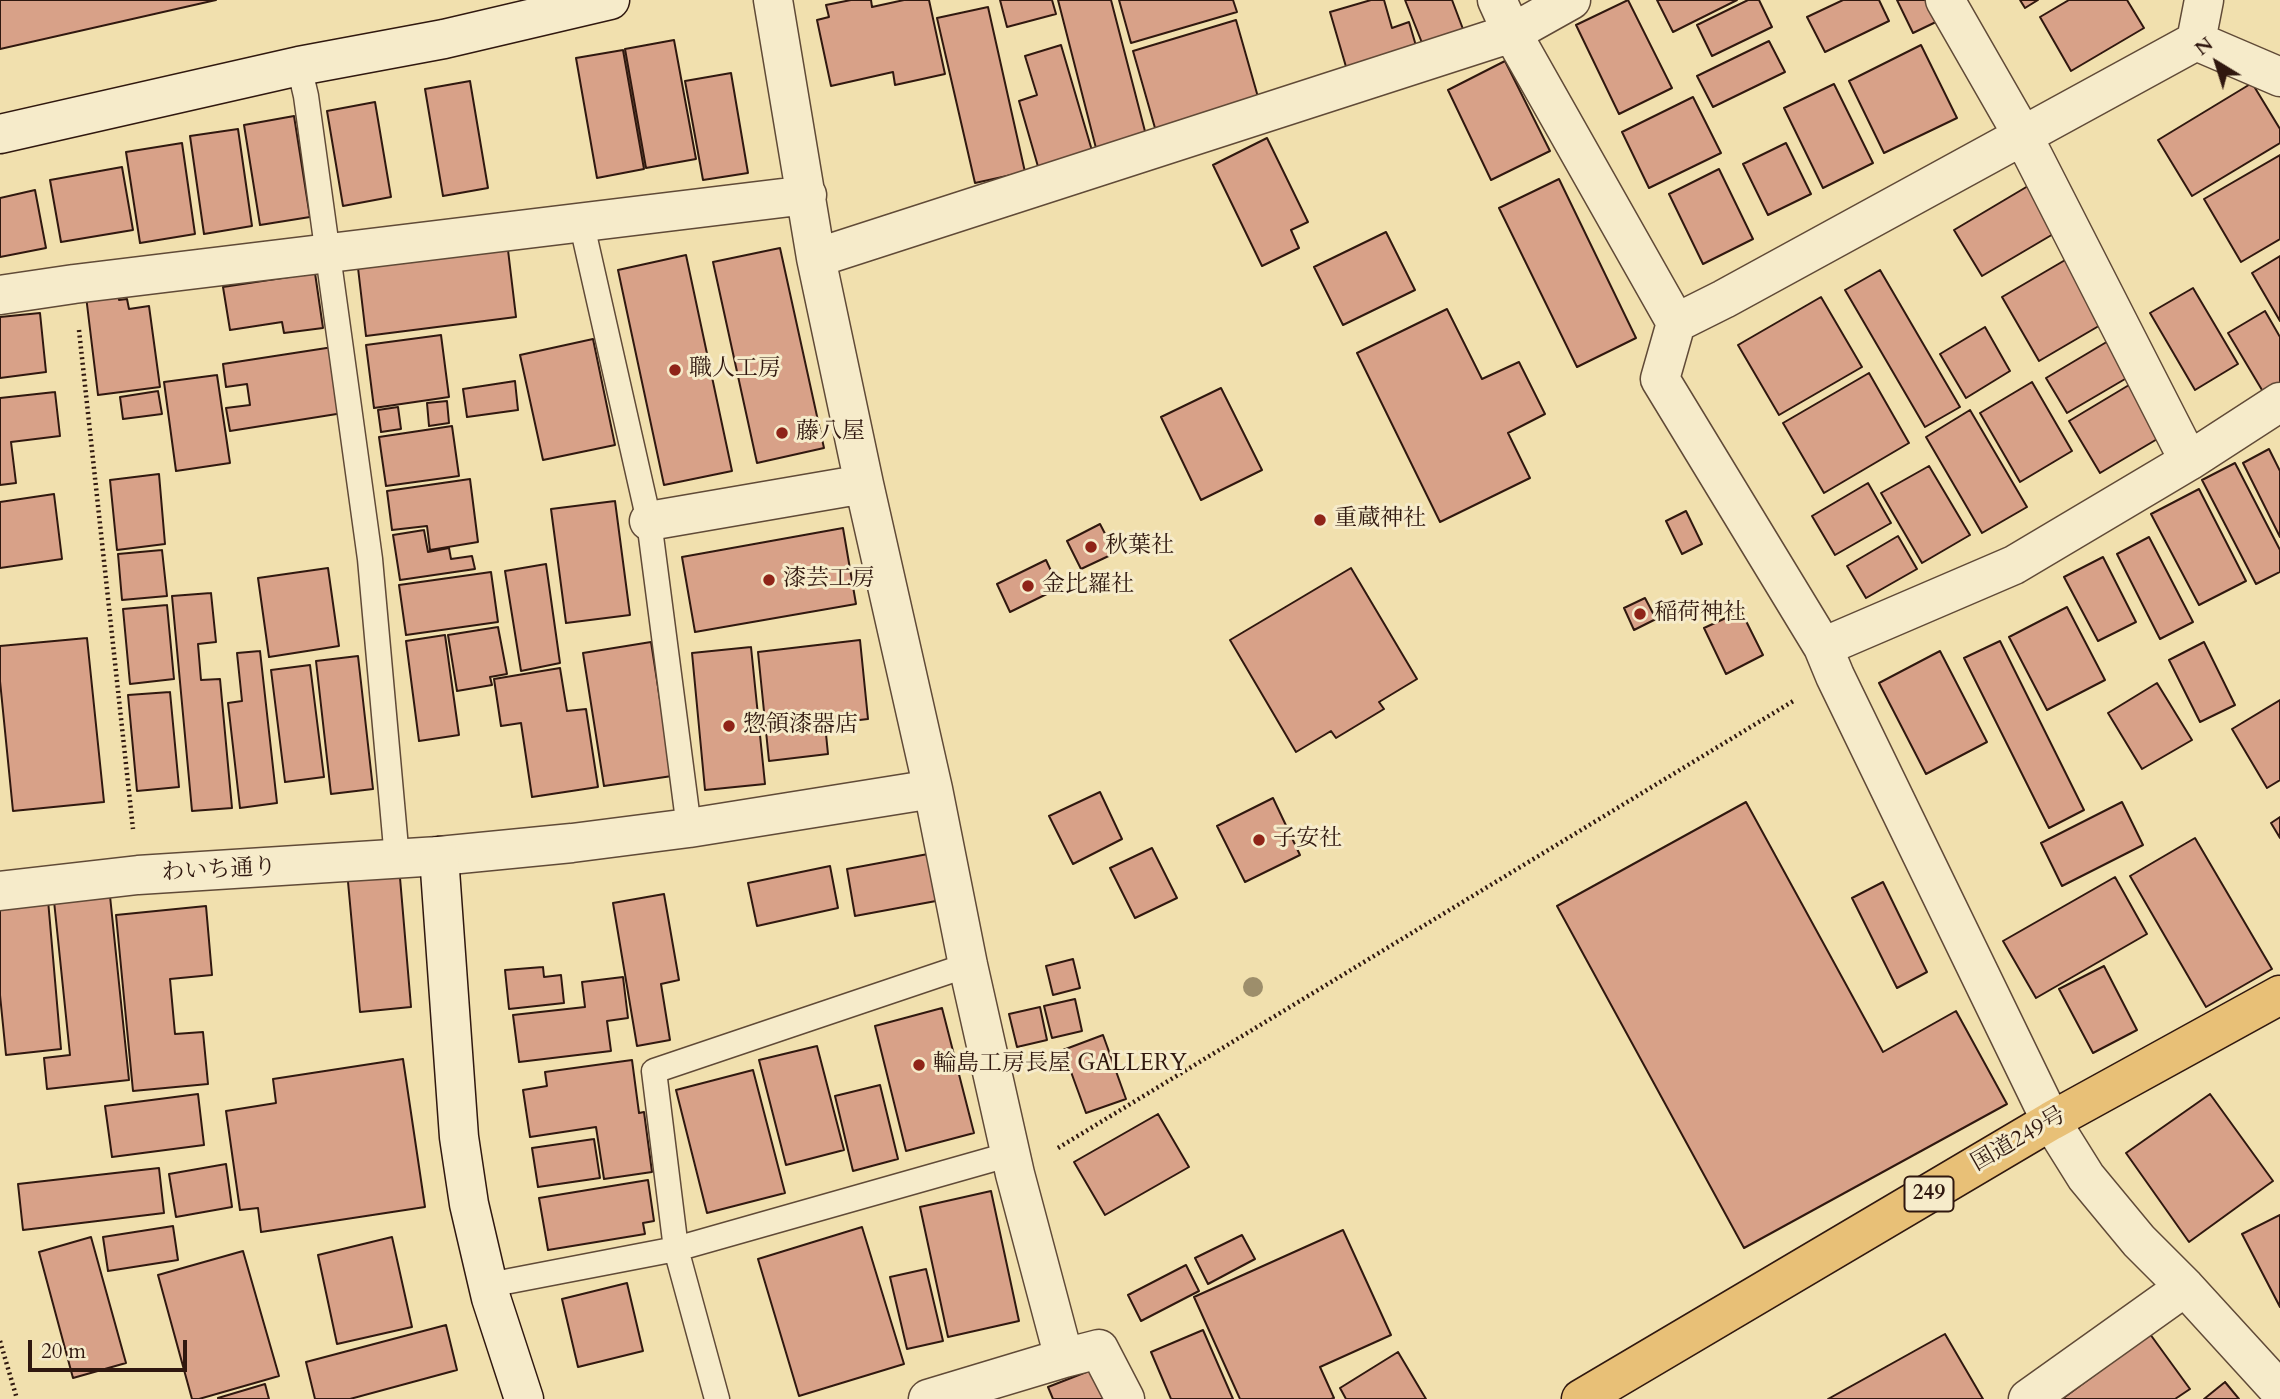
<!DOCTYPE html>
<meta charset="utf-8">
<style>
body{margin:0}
#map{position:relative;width:2280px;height:1399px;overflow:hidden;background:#f1e0ae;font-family:Cardo,serif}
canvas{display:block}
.north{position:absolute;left:2182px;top:28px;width:70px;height:70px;-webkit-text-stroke:5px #f6ebca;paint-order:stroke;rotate:322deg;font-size:19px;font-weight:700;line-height:28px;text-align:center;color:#30180f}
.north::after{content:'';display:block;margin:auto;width:24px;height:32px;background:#30180f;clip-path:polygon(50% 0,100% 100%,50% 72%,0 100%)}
.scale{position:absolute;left:28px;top:1340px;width:159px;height:32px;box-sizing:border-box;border:4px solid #30180f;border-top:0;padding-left:9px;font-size:21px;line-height:24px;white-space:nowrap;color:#30180f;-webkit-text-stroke:5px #f6ebca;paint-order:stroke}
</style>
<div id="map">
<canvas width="2280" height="1399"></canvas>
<div class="north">N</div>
<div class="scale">20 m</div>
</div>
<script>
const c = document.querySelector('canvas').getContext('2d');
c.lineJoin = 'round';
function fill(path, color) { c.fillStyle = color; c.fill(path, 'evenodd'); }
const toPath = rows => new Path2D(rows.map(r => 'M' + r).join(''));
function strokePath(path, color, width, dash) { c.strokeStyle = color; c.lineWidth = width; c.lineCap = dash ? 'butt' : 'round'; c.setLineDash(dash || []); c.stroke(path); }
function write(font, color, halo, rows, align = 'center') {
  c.font = font + ' Cardo,"Noto Serif JP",serif'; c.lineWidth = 6; c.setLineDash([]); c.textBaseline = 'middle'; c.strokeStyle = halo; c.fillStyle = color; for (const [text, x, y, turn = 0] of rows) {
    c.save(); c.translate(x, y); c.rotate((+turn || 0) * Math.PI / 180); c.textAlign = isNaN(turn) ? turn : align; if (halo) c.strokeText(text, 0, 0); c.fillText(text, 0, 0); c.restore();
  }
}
const building = toPath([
 [0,0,216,0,0,49,0,0],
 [851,0,871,0,872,7,904,0,929,0,945,74,895,85,893,72,831,86,817,20,829,17,826,5,851,0],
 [1000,0,1052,0,1056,14,1007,27,1000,0],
 [1058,0,1111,0,1147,139,1097,152,1058,0],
 [1119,0,1233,0,1237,12,1131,43,1119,0],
 [1371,0,1384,0,1392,28,1409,22,1419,56,1349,77,1330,12,1371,0],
 [1405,0,1452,0,1466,37,1426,53,1405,0],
 [1628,0,1672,88,1619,114,1576,25,1628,0],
 [1657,0,1737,0,1673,32,1657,0],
 [1748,0,1759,0,1772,27,1712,56,1697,25,1748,0],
 [1843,0,1879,0,1889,21,1825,52,1807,17,1843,0],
 [1897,0,1930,0,1940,20,1913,33,1897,0],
 [2020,0,2038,0,2025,8,2020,0],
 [2069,0,2127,0,2144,28,2071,71,2040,17,2069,0],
 [988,7,1025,172,975,183,937,18,988,7],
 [1236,20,1260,104,1157,135,1133,51,1236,20],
 [674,40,696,159,646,168,625,49,674,40],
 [1769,41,1785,72,1713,107,1697,76,1769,41],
 [1061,45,1093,154,1039,170,1019,101,1037,95,1025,56,1061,45],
 [1921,45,1957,118,1884,153,1849,81,1921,45],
 [623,50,644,169,597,178,576,58,623,50],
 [1505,61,1550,151,1491,180,1448,90,1505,61],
 [731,73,748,173,703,180,685,81,731,73],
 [470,81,488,188,443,196,425,89,470,81],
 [2252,83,2280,129,2280,143,2192,196,2158,140,2252,83],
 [1834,84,1873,163,1823,188,1784,108,1834,84],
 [1693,97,1721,153,1649,188,1622,132,1693,97],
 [375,102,391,197,343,206,327,111,375,102],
 [294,116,310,217,260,225,244,125,294,116],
 [238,129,252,226,204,234,190,136,238,129],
 [1267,138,1308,222,1291,230,1299,248,1262,266,1213,165,1267,138],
 [182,143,195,234,140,243,126,152,182,143],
 [1786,143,1811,194,1768,215,1743,164,1786,143],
 [2280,155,2280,239,2241,262,2204,199,2280,155],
 [122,167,133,230,61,242,50,180,122,167],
 [1719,169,1753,239,1703,264,1669,194,1719,169],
 [1559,179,1636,338,1577,367,1499,208,1559,179],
 [2028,186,2055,233,1982,276,1954,230,2028,186],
 [35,190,46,248,0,257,0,198,35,190],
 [1386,232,1415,290,1343,325,1314,267,1386,232],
 [780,248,824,448,757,463,713,262,780,248],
 [508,250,516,317,366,336,358,268,508,250],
 [686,255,732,471,664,485,618,270,686,255],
 [2072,256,2109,320,2039,361,2002,297,2072,256],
 [2280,256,2280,321,2252,273,2280,256],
 [1880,270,1960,407,1925,427,1845,290,1880,270],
 [315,273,323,328,284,333,282,322,230,330,223,287,315,273],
 [2193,288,2238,364,2195,390,2150,313,2193,288],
 [118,292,119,300,127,299,129,309,149,306,160,387,98,395,86,296,118,292],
 [1821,297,1862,367,1779,415,1738,345,1821,297],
 [1447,309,1482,379,1519,362,1545,414,1508,433,1530,478,1440,522,1357,353,1447,309],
 [2265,311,2280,337,2280,386,2265,395,2228,333,2265,311],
 [40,313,46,372,0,378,0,317,40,313],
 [1985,327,2010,371,1966,398,1940,354,1985,327],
 [441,335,449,397,374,408,366,345,441,335],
 [2115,337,2137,372,2067,413,2046,378,2115,337],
 [593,339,615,445,543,460,520,355,593,339],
 [333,347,343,413,230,431,226,408,250,405,247,384,226,387,223,364,333,347],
 [1869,373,1909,443,1824,493,1783,423,1869,373],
 [217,375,230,463,176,471,164,382,217,375],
 [515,381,518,410,467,417,463,389,515,381],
 [2032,382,2072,451,2020,482,1980,413,2032,382],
 [2134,382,2164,435,2100,473,2069,421,2134,382],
 [1221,388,1262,470,1201,500,1161,417,1221,388],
 [158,391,162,414,123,419,120,397,158,391],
 [55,392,60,436,11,442,16,483,0,485,0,398,55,392],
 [447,401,449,423,429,426,427,403,447,401],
 [398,407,401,429,381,432,378,410,398,407],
 [1970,410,2027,507,1982,533,1926,437,1970,410],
 [452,426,459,476,386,486,379,437,452,426],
 [2269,449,2280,471,2280,537,2243,463,2269,449],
 [2235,463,2280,550,2280,572,2256,584,2202,480,2235,463],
 [1929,466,1970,535,1922,563,1881,493,1929,466],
 [159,474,165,544,117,550,110,480,159,474],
 [470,479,478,542,430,550,427,526,392,530,387,491,470,479],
 [1868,483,1891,523,1835,555,1812,516,1868,483],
 [2199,489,2246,581,2199,605,2151,514,2199,489],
 [54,494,62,559,0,568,0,502,54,494],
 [615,501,630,615,566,623,551,509,615,501],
 [1686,511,1702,544,1682,554,1666,521,1686,511],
 [1100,524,1115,553,1081,569,1067,541,1100,524],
 [843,528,856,604,695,632,682,557,843,528],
 [424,530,428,552,449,548,451,559,472,556,475,569,400,580,393,535,424,530],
 [1898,536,1917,569,1866,598,1847,566,1898,536],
 [2149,537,2193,622,2160,639,2117,554,2149,537],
 [162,550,167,596,122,600,118,554,162,550],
 [2103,557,2136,622,2098,641,2064,577,2103,557],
 [1046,560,1059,588,1010,612,997,584,1046,560],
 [546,564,560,663,521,671,505,571,546,564],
 [328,568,339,646,269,657,258,578,328,568],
 [1351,568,1417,679,1379,702,1384,709,1336,738,1331,731,1296,752,1230,640,1351,568],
 [491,572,498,622,406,635,399,585,491,572],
 [211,593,216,642,198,644,201,680,220,679,232,808,192,811,172,596,211,593],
 [1645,598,1656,619,1634,630,1624,608,1645,598],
 [167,605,174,679,130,684,123,609,167,605],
 [2067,607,2105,680,2047,710,2009,637,2067,607],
 [1741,611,1763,655,1726,674,1704,628,1741,611],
 [498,627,507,674,490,677,492,685,457,691,448,635,498,627],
 [445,635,459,735,419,741,406,641,445,635],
 [87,638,104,802,13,811,0,681,0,646,87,638],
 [860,640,868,719,825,724,828,754,769,761,758,652,860,640],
 [2000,641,2084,810,2049,828,1964,658,2000,641],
 [651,642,672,776,604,786,583,653,651,642],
 [2204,642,2235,705,2200,722,2169,660,2204,642],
 [751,647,765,784,705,790,692,653,751,647],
 [260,651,277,803,240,808,228,703,242,701,237,653,260,651],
 [1940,651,1987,742,1926,774,1879,683,1940,651],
 [358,656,373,789,331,794,316,661,358,656],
 [310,665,324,777,285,782,271,670,310,665],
 [560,668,567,711,586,709,598,787,532,797,521,723,501,726,494,679,560,668],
 [2157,683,2192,740,2142,769,2108,713,2157,683],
 [170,692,179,787,137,791,128,695,170,692],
 [2280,700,2280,780,2267,788,2232,729,2280,700],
 [1100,792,1122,839,1073,864,1049,816,1100,792],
 [1273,798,1300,855,1245,882,1217,826,1273,798],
 [1746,802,1883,1052,1956,1011,2007,1104,1744,1248,1557,906,1746,802],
 [2122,802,2143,845,2062,886,2041,843,2122,802],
 [2280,817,2280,838,2271,823,2280,817],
 [2195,838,2272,969,2206,1007,2130,876,2195,838],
 [1152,848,1177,898,1135,918,1110,868,1152,848],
 [928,854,936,901,855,916,847,869,928,854],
 [399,866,411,1007,360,1012,347,871,399,866],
 [830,866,838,908,757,926,748,883,830,866],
 [2115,877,2147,934,2036,998,2003,941,2115,877],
 [1883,882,1927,972,1897,988,1852,898,1883,882],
 [664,894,679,980,661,984,670,1040,637,1046,613,903,664,894],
 [110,896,129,1080,47,1089,44,1058,70,1055,54,901,110,896],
 [48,900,61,1049,6,1055,0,995,0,905,48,900],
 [206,906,212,975,170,979,175,1034,203,1032,208,1084,133,1091,116,915,206,906],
 [1073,959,1080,988,1053,995,1046,966,1073,959],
 [2104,966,2137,1030,2093,1053,2059,989,2104,966],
 [543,967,544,977,561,975,564,1003,509,1009,505,970,543,967],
 [623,977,628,1018,607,1021,611,1051,519,1062,513,1015,585,1007,582,982,623,977],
 [1075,999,1082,1031,1052,1038,1044,1006,1075,999],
 [1040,1007,1047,1040,1017,1047,1009,1014,1040,1007],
 [942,1008,974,1133,906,1151,875,1026,942,1008],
 [1103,1035,1126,1099,1086,1113,1063,1050,1103,1035],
 [817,1046,844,1150,786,1165,759,1060,817,1046],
 [403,1059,425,1207,261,1232,258,1208,240,1210,226,1111,276,1103,273,1079,403,1059],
 [632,1060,639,1113,644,1112,652,1172,604,1179,596,1127,530,1137,523,1090,547,1086,545,1072,632,1060],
 [753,1070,785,1193,707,1213,676,1090,753,1070],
 [880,1085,898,1159,853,1171,835,1096,880,1085],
 [198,1094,204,1145,112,1157,105,1106,198,1094],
 [2210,1094,2273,1181,2189,1242,2126,1153,2210,1094],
 [1158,1114,1189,1167,1105,1215,1074,1162,1158,1114],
 [594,1139,600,1178,538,1187,532,1148,594,1139],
 [226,1164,232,1207,176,1217,169,1174,226,1164],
 [159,1168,164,1213,23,1230,18,1184,159,1168],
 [648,1180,654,1221,643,1223,645,1234,548,1250,539,1198,648,1180],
 [991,1191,1019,1321,948,1337,920,1207,991,1191],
 [2280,1215,2280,1307,2242,1234,2280,1215],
 [173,1226,178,1260,108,1271,103,1237,173,1226],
 [862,1227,904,1364,799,1396,758,1259,862,1227],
 [1343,1230,1391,1335,1320,1367,1334,1398,1331,1399,1240,1399,1194,1297,1343,1230],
 [1242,1235,1255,1259,1208,1284,1195,1258,1242,1235],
 [91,1237,126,1363,73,1378,39,1252,91,1237],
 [392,1237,412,1327,337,1344,318,1255,392,1237],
 [243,1251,279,1376,199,1399,192,1399,158,1275,243,1251],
 [1186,1265,1199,1291,1141,1321,1128,1295,1186,1265],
 [926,1269,943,1341,907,1349,890,1277,926,1269],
 [627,1283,643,1351,578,1367,562,1299,627,1283],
 [446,1325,457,1370,350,1399,315,1399,306,1362,446,1325],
 [1203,1330,1233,1399,1171,1399,1151,1352,1203,1330],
 [1945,1334,1983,1399,1828,1399,1945,1334],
 [2150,1334,2190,1389,2175,1399,2062,1399,2150,1334],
 [1398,1352,1426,1399,1346,1399,1340,1388,1398,1352],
 [1107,1364,1120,1399,1053,1399,1048,1387,1107,1364],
 [2225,1382,2239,1399,2204,1399,2225,1382],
 [265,1384,269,1399,218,1399,218,1398,265,1384]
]);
const path = toPath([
 [79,330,133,829],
 [1058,1148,1795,700],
 [0,1341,17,1399]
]);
const lane = toPath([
 [299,66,306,96,370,559,397,859],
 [581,221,649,521,689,828],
 [489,1285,676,1249,1011,1154],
 [717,1399,676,1249,654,1071,968,965]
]);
const street = toPath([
 [773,0,816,258,864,484,933,789,968,965,1015,1174,1064,1358,1099,1349,1125,1399],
 [1497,0,1512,33,1676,323,1660,379,1823,647,1835,676,2051,1121,2086,1177,2139,1241,2185,1287,2280,1391],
 [1945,0,2023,136,2189,461],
 [2196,41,2204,0],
 [816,258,1512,33,1571,0],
 [0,295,74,284,807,195],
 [1676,323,1724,299,2196,41,2280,77],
 [649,521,864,484],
 [1823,647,2014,565,2189,461,2280,402],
 [0,891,138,875,439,856,572,843,689,828,933,789],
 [928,1399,1064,1358],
 [2028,1399,2185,1287]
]);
const secondary = toPath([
 [0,134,299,66,444,39,610,0],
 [439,856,459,1137,469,1204,491,1298,524,1399]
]);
const highway = toPath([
 [1581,1399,2051,1121,2280,995]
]);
const trees = [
 [1253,987]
];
const markers = [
 [675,370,7,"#8f2418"],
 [782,433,7,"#8f2418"],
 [1320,520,7,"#8f2418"],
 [1091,547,7,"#8f2418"],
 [769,580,7,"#8f2418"],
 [1028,586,7,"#8f2418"],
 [1640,614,7,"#8f2418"],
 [729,726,7,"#8f2418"],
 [1259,840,7,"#8f2418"],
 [919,1065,7,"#8f2418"]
];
const shields = [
 [1929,1194,49]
];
const shieldNames = [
 ["249",1929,1194]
];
const poiNames = [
 ["職人工房",689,370],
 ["藤八屋",796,433],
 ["重蔵神社",1334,520],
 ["秋葉社",1105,547],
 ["漆芸工房",783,580],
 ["金比羅社",1042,586],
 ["稲荷神社",1654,614],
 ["惣領漆器店",743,726],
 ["子安社",1273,840],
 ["輪島工房長屋 GALLERY",933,1065]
];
const streetNames = [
 ["わいち通り",219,871,-3],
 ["国道249号",2019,1140,-30]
];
fill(building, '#d8a188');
strokePath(building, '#30180f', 2);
strokePath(lane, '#604a37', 27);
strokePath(street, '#604a37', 41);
strokePath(secondary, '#30180f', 41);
strokePath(highway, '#30180f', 41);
strokePath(path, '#30180f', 4.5, [2, 3.5]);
strokePath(lane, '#f6ebca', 24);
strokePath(street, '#f6ebca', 38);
strokePath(secondary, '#f6ebca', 38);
strokePath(highway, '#e8c077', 38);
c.fillStyle = '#9d8e6b';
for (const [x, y] of trees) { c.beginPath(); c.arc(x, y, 10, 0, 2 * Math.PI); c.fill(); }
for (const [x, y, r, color] of markers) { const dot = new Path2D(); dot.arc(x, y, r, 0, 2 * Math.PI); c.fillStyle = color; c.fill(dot); strokePath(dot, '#f6ebca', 2.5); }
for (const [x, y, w] of shields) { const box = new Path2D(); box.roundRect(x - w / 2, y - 17.5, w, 35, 5); c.fillStyle = '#f6ebca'; c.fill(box); strokePath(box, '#30180f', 2); }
write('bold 21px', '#30180f', null, shieldNames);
write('23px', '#30180f', '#f6ebca', poiNames, 'left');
write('23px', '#30180f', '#f6ebca', streetNames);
</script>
